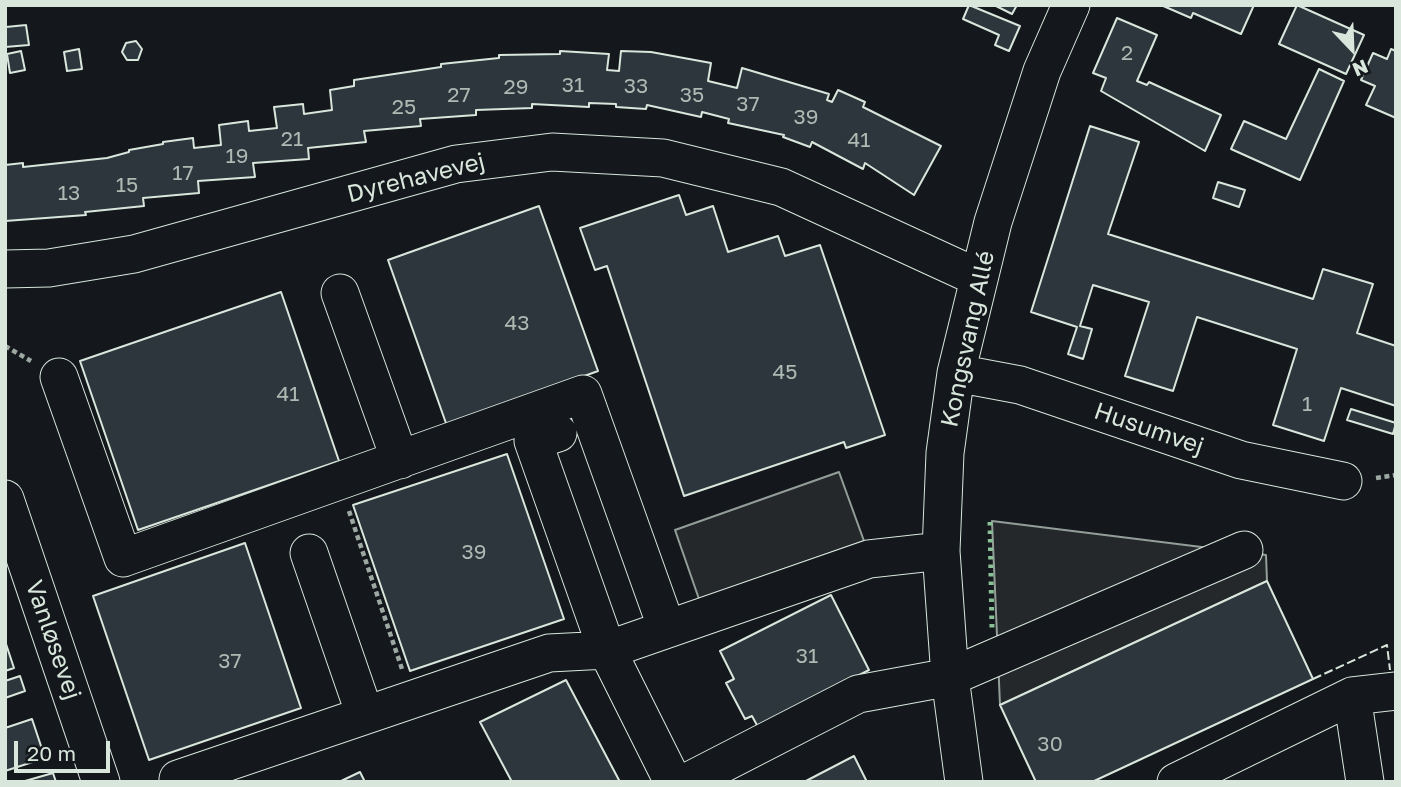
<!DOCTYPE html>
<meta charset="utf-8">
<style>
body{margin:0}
#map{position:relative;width:1401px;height:787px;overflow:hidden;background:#14181c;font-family:"Golos Text",sans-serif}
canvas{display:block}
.frame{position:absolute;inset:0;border:7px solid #d8e6dc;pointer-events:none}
.north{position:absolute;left:1317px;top:14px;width:70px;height:70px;-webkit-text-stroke:5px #14181c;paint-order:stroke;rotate:157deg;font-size:19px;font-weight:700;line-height:28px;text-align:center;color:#d8e6dc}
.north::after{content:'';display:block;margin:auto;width:24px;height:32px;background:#d8e6dc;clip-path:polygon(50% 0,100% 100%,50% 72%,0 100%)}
.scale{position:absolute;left:14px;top:741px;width:96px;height:32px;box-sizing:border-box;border:4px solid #d8e6dc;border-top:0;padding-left:9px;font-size:21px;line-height:24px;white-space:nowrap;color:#d8e6dc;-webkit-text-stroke:5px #14181c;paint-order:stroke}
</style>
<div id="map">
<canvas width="1401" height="787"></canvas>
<div class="frame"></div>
<div class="north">N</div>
<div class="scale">20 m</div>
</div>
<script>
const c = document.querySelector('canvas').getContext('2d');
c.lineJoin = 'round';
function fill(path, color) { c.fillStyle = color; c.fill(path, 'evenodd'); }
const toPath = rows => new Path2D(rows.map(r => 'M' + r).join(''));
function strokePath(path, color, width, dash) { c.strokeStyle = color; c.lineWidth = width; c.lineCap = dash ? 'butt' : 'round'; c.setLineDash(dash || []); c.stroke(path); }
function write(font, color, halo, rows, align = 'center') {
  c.font = font + ' "Golos Text",sans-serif'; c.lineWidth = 5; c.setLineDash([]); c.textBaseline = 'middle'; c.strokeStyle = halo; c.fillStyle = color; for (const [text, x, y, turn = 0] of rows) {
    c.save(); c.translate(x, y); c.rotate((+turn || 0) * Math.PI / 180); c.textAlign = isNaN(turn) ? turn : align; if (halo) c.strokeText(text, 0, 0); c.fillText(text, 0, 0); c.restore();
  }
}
const parking = toPath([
 [839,472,864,541,699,599,675,530,839,472],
 [992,521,1266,555,1267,581,1000,705,992,521]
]);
const building = toPath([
 [969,5,1020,26,1009,51,995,45,999,35,963,19,969,5],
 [994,5,1017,5,1012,14,994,5],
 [1161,5,1254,5,1241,34,1193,13,1191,18,1161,5],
 [1297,5,1364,35,1346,74,1279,44,1297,5],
 [1117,18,1157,35,1137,81,1147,85,1149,82,1221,115,1205,151,1101,91,1106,78,1093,73,1117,18],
 [26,25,29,45,5,47,6,27,26,25],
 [136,41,142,49,138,60,127,60,122,52,126,43,136,41],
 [79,49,82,69,67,71,64,52,79,49],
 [1391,49,1396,51,1396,118,1366,105,1375,86,1361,80,1373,53,1387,59,1391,49],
 [21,51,25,70,10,73,7,54,21,51],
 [560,51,609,54,607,70,619,71,621,51,651,52,711,63,708,81,737,88,742,68,829,94,827,100,832,102,838,90,865,102,863,107,941,146,914,195,865,163,863,169,812,142,810,147,783,137,784,135,728,123,729,119,702,112,701,117,647,105,646,109,616,107,616,104,589,103,589,107,532,104,532,108,476,110,476,115,420,119,421,126,364,131,366,142,308,148,309,159,253,163,255,177,198,181,199,193,143,198,144,206,85,212,86,215,5,221,5,165,23,163,23,167,107,158,129,152,129,150,163,144,163,142,193,138,194,148,221,145,219,125,248,121,249,131,277,128,274,107,303,104,304,114,332,110,330,90,354,86,354,80,441,67,441,64,499,58,499,55,560,54,560,51],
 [1319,69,1344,81,1300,180,1231,149,1244,121,1286,139,1319,69],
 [1090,126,1139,142,1108,234,1313,299,1323,269,1373,284,1357,333,1396,346,1396,406,1341,388,1324,441,1273,425,1297,349,1197,317,1173,391,1125,376,1149,302,1093,285,1080,326,1092,329,1083,359,1068,354,1077,327,1031,312,1090,126],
 [1218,182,1245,190,1239,207,1213,198,1218,182],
 [679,195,686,215,713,206,728,252,778,236,785,256,820,245,885,435,846,448,844,442,684,496,607,266,595,270,580,228,679,195],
 [539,206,598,371,447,426,388,260,539,206],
 [281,292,339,461,138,530,80,361,281,292],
 [1351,409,1396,423,1393,434,1347,420,1351,409],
 [507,454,564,619,410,671,353,505,507,454],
 [245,543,301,708,149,760,93,596,245,543],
 [1267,581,1313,679,1092,782,1036,782,1000,705,1267,581],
 [831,595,869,670,758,727,752,716,745,719,726,683,734,679,720,651,831,595],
 [5,641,14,668,5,671,5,641],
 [20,676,25,691,5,698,5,681,20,676],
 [566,680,620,782,512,782,480,722,566,680],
 [32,719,45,758,5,771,5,728,32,719],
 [854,756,867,782,804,782,854,756],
 [360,772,365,782,339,782,360,772],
 [53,773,56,782,25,781,53,773]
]);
const path = toPath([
 [5,346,31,361],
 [1376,478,1396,475],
 [349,511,402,669]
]);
const minor = toPath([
 [5,269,49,268,134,254,456,164,552,152,663,158,781,187,979,278],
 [340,293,400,460],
 [956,373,1020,385,1241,460,1343,481],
 [59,377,123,558,583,394,667,629],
 [558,433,533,441,607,650,673,782],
 [5,499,101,782],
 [309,553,365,715],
 [1352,696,1365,782],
 [178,779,549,653,607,650,869,559,941,551],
 [687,782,858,694,950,677,1244,550],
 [964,782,950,677,941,551,945,453,956,373,993,222,1042,71,1071,5],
 [1176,782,1352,696,1396,691]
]);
const hedge = toPath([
 [990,522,992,630]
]);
const fence = toPath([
 [1313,679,1387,645,1390,670]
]);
const numberNames = [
 ["2",1127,53],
 ["31",573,85],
 ["33",636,86],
 ["29",516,87],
 ["27",459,95],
 ["35",692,95],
 ["37",748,104],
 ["25",404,107],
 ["39",806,117],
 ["21",292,139],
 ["41",859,140],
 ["19",237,156],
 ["17",183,173],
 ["15",127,185],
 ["13",69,193],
 ["43",517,323],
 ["45",785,372],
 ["41",288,394],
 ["1",1307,404],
 ["39",474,552],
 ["31",807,656],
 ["37",230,661],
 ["30",1050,744]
];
const streetNames = [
 ["Dyrehavevej",416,178,-14],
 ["Kongsvang Allé",968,339,-78],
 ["Husumvej",1149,429,19],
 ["Vanløsevej",53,640,71]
];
fill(parking, '#24282b');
strokePath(parking, '#939e99', 2);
fill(building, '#2c363c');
strokePath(building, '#d8e6dc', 2);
strokePath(minor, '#d8e6dc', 39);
strokePath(path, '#9da8a2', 4.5, [5, 3.5]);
strokePath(minor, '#14181c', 37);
strokePath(hedge, '#8ac095', 5, [3.5, 5]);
strokePath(fence, '#d8e6dc', 2, [9, 3.5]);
write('21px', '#adbab4', null, numberNames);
write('24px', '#d8e6dc', '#14181c', streetNames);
</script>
